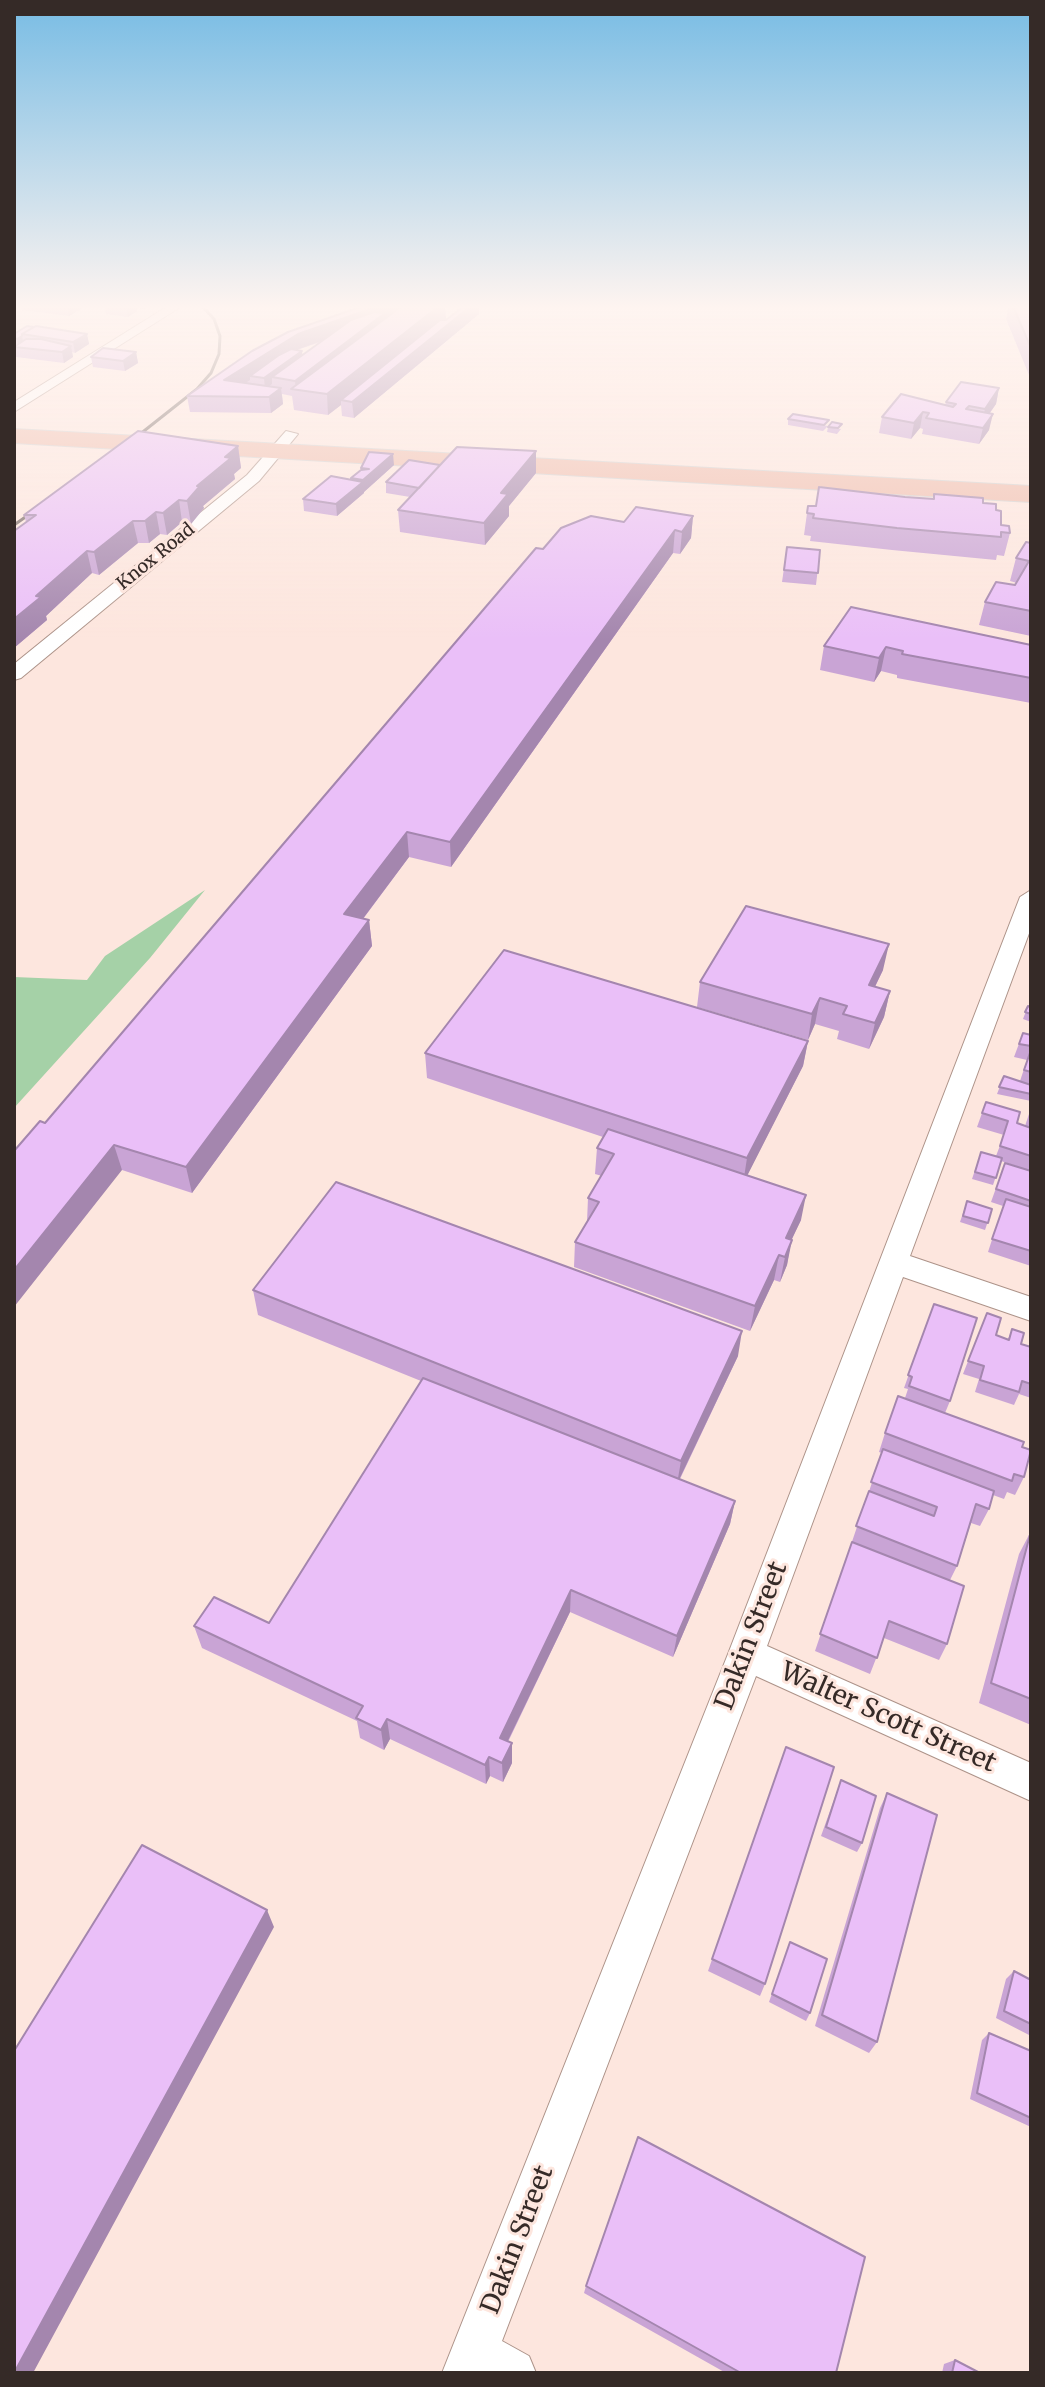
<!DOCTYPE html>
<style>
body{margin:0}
#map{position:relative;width:1045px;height:2387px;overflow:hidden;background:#fde6de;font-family:Merriweather,serif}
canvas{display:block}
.frame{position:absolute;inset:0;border:16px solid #352a27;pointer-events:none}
</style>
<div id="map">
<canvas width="1045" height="2387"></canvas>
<div class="frame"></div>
</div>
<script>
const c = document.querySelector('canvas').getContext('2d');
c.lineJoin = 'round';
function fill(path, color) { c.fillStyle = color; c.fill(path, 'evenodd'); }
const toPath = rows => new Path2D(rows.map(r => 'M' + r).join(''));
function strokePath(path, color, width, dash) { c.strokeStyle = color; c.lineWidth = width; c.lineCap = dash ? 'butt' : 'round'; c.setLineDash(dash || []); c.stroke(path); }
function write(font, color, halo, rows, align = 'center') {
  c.font = font + ' Merriweather,serif'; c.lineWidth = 6; c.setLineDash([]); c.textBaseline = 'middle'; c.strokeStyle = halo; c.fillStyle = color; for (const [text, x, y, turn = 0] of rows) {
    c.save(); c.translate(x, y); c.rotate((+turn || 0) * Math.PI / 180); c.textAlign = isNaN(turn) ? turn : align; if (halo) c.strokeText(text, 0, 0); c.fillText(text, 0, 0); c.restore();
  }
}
const green = toPath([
 [205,890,150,958,14,1108,14,977,87,980,105,956]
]);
const street = toPath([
 [14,306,21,306,14,310,14,306],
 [168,306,182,306,14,412,14,402,168,306],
 [286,431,298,434,259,481,21,678,14,680,14,664,247,475,286,431],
 [1031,890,1031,928,910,1256,1031,1297,1031,1321,903,1277,767,1646,1031,1763,1031,1801,756,1676,502,2341,529,2356,536,2373,442,2373,728,1654,1020,897,1031,890]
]);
const primary = toPath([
 [14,429,1031,486,1031,502,14,443,14,429]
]);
const rail = toPath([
 [125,446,197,389,211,373,219,354,220,336,214,319,202,306],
 [14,525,44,504]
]);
const wall = toPath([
 [22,306,86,306,69,316,22,310],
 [105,306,149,306,144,309,137,308,137,311,128,317,106,314],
 [363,306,445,306,446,320,479,314,354,418,342,416,341,405,328,415,294,410,292,396,282,394,283,404,271,413,190,412,187,396],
 [321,342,302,355,297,350],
 [1009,306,1031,306,1031,375,1029,375,1006,319],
 [14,334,87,334,89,344,75,353,72,352,73,357,64,363,16,357,14,346,18,344,14,344],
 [136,352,138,363,125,371,93,367,91,357],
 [999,388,996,404,990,413,989,430,979,444,922,434,923,429,920,428,911,439,879,433,882,417,945,405,946,402],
 [788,419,828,426,823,431,788,425],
 [828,427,841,429,837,434,827,432],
 [238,446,241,468,234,474,235,479,203,506,204,508,191,524,182,522,167,535,160,534,149,543,138,543,99,575,92,573,46,616,47,620,14,648,14,531,26,522,24,515],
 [536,451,536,473,509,506,509,516,485,545,400,532,398,510,410,497,386,493,386,482,440,465],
 [394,465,364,492,364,493,337,516,304,511,303,499,351,480,351,478,361,470,361,468],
 [934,494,983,503,996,510,1001,525,1010,533,1004,556,997,555,996,560,892,550,810,541,811,536,804,535,808,506,816,506,905,497,933,499],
 [693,516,691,538,680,554,673,553,451,867,409,857,363,919,369,920,372,946,192,1193,122,1170,45,1123,543,549,624,522],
 [1031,543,1031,636,979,625,985,602,1015,585,1017,583,1010,581,1016,558],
 [787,547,820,550,816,585,782,582],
 [1031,645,1031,703,897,678,897,675,881,671,874,682,820,670,824,646],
 [883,970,875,987,890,991,884,1017,869,1049,837,1039,839,1031,815,1024,808,1040,697,1007,700,982],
 [1028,1006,1031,1007,1031,1022,1023,1019],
 [1023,1033,1031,1035,1031,1101,997,1094,1004,1076,1020,1081,1027,1060,1014,1057],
 [808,1041,803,1066,747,1175,801,1220,791,1240,787,1265,780,1282,774,1280,750,1331,574,1267,575,1242,587,1222,588,1198,602,1176,595,1174,597,1148,603,1137,427,1078,425,1053],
 [986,1102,1017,1123,1025,1126,1031,1108,1031,1171,1001,1161,993,1185,972,1179,981,1152,996,1156,1004,1135,977,1127],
 [1005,1163,1031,1171,1031,1266,988,1252,1003,1206,991,1202],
 [967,1201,992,1209,985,1230,960,1222],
 [253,1290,738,1356,680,1479,735,1501,730,1524,673,1657,570,1612,508,1742,512,1763,503,1782,490,1776,486,1784,390,1739,384,1750,360,1738,357,1721,202,1648,194,1626,269,1623,421,1381,258,1315],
 [934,1304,950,1401,945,1413,1022,1447,1024,1477,1015,1495,1007,1492,1004,1499,993,1495,989,1509,980,1526,971,1523,957,1566,950,1580,947,1644,939,1660,884,1638,870,1674,815,1651,882,1453,879,1452,885,1433,905,1398,908,1389,904,1388],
 [987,1313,996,1335,1008,1339,1012,1329,1021,1344,1031,1347,1031,1398,1019,1394,1014,1405,975,1392,979,1379,963,1374],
 [1031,1531,1031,1725,979,1703,1019,1554],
 [786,1747,765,1984,760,1996,708,1971],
 [841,1780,862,1843,857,1852,821,1836],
 [887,1793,877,2042,869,2053,815,2026,880,1808],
 [790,1942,810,2013,806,2021,769,2002],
 [1014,1971,1031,1980,1031,2036,996,2018,1006,1979],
 [989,2033,1031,2051,1031,2127,970,2099,982,2040],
 [586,2286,836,2373,726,2373,584,2293],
 [955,2360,980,2373,942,2373,944,2364]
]);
const shadedWall = toPath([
 [67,306,86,306,69,316],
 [123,306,136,306,137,311,128,317,126,307],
 [379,306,445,306,446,320,341,400,341,405,328,415,327,394,296,390,295,381,372,323,299,349,255,377,250,376,250,380,226,396,224,380,298,334],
 [471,306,479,306,479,314,354,418,352,402],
 [87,334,89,344,75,353,73,342],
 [22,336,23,341,18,344,17,339],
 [71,346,73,357,64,363,62,352],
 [302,351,303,362,272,377,272,384,265,389,264,378],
 [136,352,138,363,125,371,123,361],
 [281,388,283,404,271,413,269,397],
 [999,388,996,404,981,425,985,409],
 [923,412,920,428,911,439,914,423],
 [993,414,989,430,979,444,983,428],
 [238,446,241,468,234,474,235,479,203,506,204,508,191,524,187,501,197,486,225,457],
 [536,451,536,473,509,506,509,516,485,545,484,523,501,493],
 [393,454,394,465,364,492,364,493,337,516,336,504,363,482,363,480],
 [179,500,182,522,167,535,163,513],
 [156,512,160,534,149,543,145,521],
 [693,516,691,538,680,554,682,532],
 [133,521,138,543,99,575,94,552],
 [675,530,673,553,451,867,450,842],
 [87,551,92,573,46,616,47,620,14,648,14,619,36,596],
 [886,647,881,671,874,682,879,658],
 [407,832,409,857,347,940,344,914],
 [369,920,372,946,192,1193,186,1167],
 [889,944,883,970,863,1011,869,985],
 [890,991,884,1017,869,1049,875,1023],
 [820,998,815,1024,808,1040,812,1014],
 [808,1041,803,1066,743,1184,747,1158],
 [114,1145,122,1170,14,1307,14,1270],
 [806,1195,801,1220,784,1256,786,1238],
 [792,1240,787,1265,780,1282,785,1257],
 [779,1255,774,1280,750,1331,755,1306],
 [742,1331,738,1356,677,1484,681,1461],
 [735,1501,730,1524,673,1657,677,1636],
 [571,1590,570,1612,500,1757,500,1738],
 [387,1719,390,1739,384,1750,381,1730],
 [512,1743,512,1763,503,1782,502,1763],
 [489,1757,490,1776,486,1784,485,1765],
 [267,1910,274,1927,33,2373,14,2373]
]);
const building = toPath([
 [363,306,379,306,298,334,224,380,281,388,269,397,187,396,252,351,288,332,363,306],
 [402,306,439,306,327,394,291,389,402,306],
 [464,306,471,306,352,402,341,400,440,320,446,320,464,306],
 [1013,306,1031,306,1031,348,1013,306],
 [374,312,385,313,295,381,272,377,351,320,374,312],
 [27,326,34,327,22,334,22,336,17,339,14,338,14,334,27,326],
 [36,326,87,334,73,342,22,334,36,326],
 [26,339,41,339,71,346,62,352,14,347,26,339],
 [103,348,136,352,123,361,91,357,103,348],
 [291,349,302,351,264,378,250,376,279,355,291,349],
 [961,382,999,388,985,409,969,406,966,409,993,414,983,428,926,418,929,413,923,412,914,423,882,417,901,394,953,407,956,404,946,402,961,382],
 [793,414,829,420,824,425,788,419,793,414],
 [832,422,842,424,838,428,828,427,832,422],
 [138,431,238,446,225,457,231,458,197,486,200,486,187,501,179,500,163,513,156,512,145,521,133,521,94,552,87,551,36,596,41,597,14,619,14,531,36,515,24,515,138,431],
 [457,447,536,451,501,493,508,494,484,523,398,510,457,447],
 [369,452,393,454,363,480,351,478,361,470,369,469,361,468,369,452],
 [409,460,440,465,419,488,386,482,409,460],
 [331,476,363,482,336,504,303,499,331,476],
 [819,487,905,497,934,499,934,494,983,498,983,503,996,504,996,510,1001,511,1001,525,1009,526,1010,533,1001,532,1001,537,897,528,813,518,814,514,807,513,808,506,816,506,819,487],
 [636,507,693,516,682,532,675,530,450,842,407,832,344,914,369,920,186,1167,114,1145,14,1270,14,1151,40,1121,45,1123,536,548,543,549,561,528,591,516,624,522,636,507],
 [1026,542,1031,543,1031,611,985,602,996,582,1015,585,1029,561,1016,558,1026,542],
 [787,547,820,550,818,573,784,570,787,547],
 [851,607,1031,645,1031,678,902,654,903,651,886,647,879,658,824,646,851,607],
 [746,906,889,944,869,985,890,991,875,1023,843,1014,847,1006,820,998,812,1014,700,982,746,906],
 [504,950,808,1041,747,1158,425,1053,504,950],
 [1028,1006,1031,1007,1031,1014,1025,1012,1028,1006],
 [1023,1033,1031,1035,1031,1046,1019,1044,1023,1033],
 [1031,1050,1031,1072,1024,1070,1031,1050],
 [1004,1076,1031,1085,1031,1094,999,1087,1004,1076],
 [986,1102,1020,1112,1017,1123,1031,1128,1031,1156,1000,1146,1008,1121,982,1113,986,1102],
 [608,1129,806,1195,786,1238,792,1240,785,1257,779,1255,755,1306,575,1242,599,1202,588,1198,614,1154,597,1148,608,1129],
 [981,1152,1002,1158,996,1178,975,1172,981,1152],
 [1005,1163,1031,1171,1031,1201,996,1189,1005,1163],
 [336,1182,742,1331,681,1461,253,1290,336,1182],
 [1006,1199,1031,1207,1031,1251,992,1239,1006,1199],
 [967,1201,992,1209,988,1223,963,1216,967,1201],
 [934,1304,977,1318,950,1401,909,1386,912,1377,908,1375,934,1304],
 [987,1313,1001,1318,996,1335,1009,1340,1012,1329,1024,1333,1021,1344,1031,1347,1031,1384,1022,1381,1019,1392,980,1380,984,1366,968,1361,987,1313],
 [423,1378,735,1501,677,1636,571,1590,500,1738,512,1743,502,1763,489,1757,485,1765,387,1719,381,1730,356,1718,363,1706,194,1626,214,1597,269,1623,423,1378],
 [898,1396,1024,1442,1022,1447,1031,1450,1024,1477,1014,1474,1012,1481,885,1433,898,1396],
 [883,1449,994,1491,989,1509,976,1504,957,1566,856,1526,869,1491,934,1516,937,1507,871,1482,883,1449],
 [1031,1531,1031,1699,991,1683,1031,1531],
 [852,1542,964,1586,947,1644,889,1621,877,1658,820,1634,852,1542],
 [786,1747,834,1767,765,1984,712,1959,786,1747],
 [841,1780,876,1796,862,1843,826,1827,841,1780],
 [887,1793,937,1815,877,2042,822,2015,887,1793],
 [142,1845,267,1910,14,2373,14,2051,142,1845],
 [790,1942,827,1959,810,2013,772,1994,790,1942],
 [1014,1971,1031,1980,1031,2024,1004,2011,1014,1971],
 [989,2033,1031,2051,1031,2118,977,2093,989,2033],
 [638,2137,865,2257,836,2373,741,2373,586,2286,638,2137],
 [955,2360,980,2373,952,2373,955,2360]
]);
const farStreetnames = [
 ["Knox Road",156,557,-39]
];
const nearStreetnames = [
 ["Dakin Street",752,1636,-69],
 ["Walter Scott Street",888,1718,24],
 ["Dakin Street",518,2240,-69]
];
fill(green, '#a5d1a7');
strokePath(street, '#ad9389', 2);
strokePath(primary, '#d3d0cf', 2);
fill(street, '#fff');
fill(primary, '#efbcac');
strokePath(rail, '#776864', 3);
fill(wall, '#c9a4d5');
fill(shadedWall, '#a486ae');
fill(building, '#eabff8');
strokePath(building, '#a486ae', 2);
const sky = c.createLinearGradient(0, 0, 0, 640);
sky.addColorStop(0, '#78bce4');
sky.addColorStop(0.48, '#fef4f0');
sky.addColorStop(1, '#fef4f000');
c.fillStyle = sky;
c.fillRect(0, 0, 1045, 640);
write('18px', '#352a27', '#fde6de', farStreetnames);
write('26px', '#352a27', '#fde6de', nearStreetnames);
</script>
